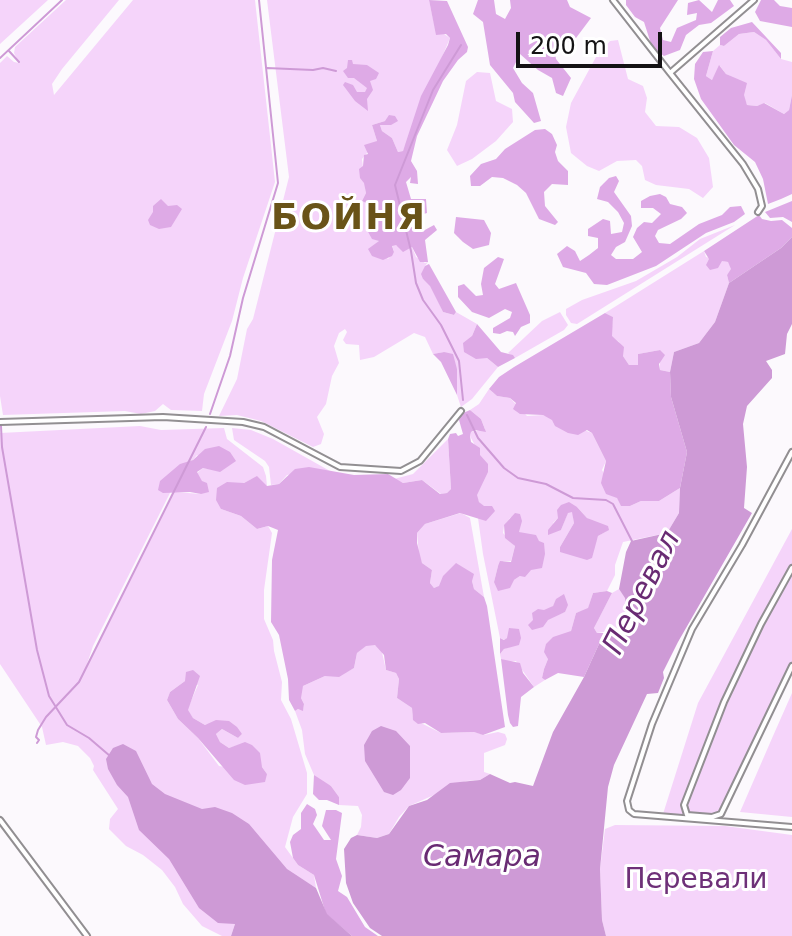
<!DOCTYPE html>
<meta charset="utf-8">
<style>
body{margin:0}
#map{position:relative;width:792px;height:936px;overflow:hidden;background:#fcf9fd;font-family:"DejaVu Sans",sans-serif}
canvas{display:block}
.scale{position:absolute;left:516px;top:32px;width:146px;height:36px;box-sizing:border-box;border:4px solid #141214;border-top:0;padding-left:10px;font-size:24px;line-height:28px;white-space:nowrap;color:#141214;-webkit-text-stroke:6px #fff;paint-order:stroke}
</style>
<div id="map">
<canvas width="792" height="936"></canvas>
<div class="scale">200 m</div>
</div>
<script>
const c = document.querySelector('canvas').getContext('2d');
c.lineJoin = 'round';
function fill(path, color) { c.fillStyle = color; c.fill(path, 'evenodd'); }
const toPath = rows => new Path2D(rows.map(r => 'M' + r).join(''));
function strokePath(path, color, width, dash) { c.strokeStyle = color; c.lineWidth = width; c.lineCap = dash ? 'butt' : 'round'; c.setLineDash(dash || []); c.stroke(path); }
function write(font, color, halo, rows, align = 'center') {
  c.font = font + ' "DejaVu Sans",sans-serif'; c.lineWidth = 6; c.setLineDash([]); c.textBaseline = 'middle'; c.strokeStyle = halo; c.fillStyle = color; for (const [text, x, y, turn = 0] of rows) {
    c.save(); c.translate(x, y); c.rotate((+turn || 0) * Math.PI / 180); c.textAlign = isNaN(turn) ? turn : align; if (halo) c.strokeText(text, 0, 0); c.fillText(text, 0, 0); c.restore();
  }
}
const green = toPath([
 [0,0,48,0,0,44],
 [66,0,119,0,62,69,52,84,54,95,133,0,255,0,275,182,243,278,232,321,204,394,202,411,171,410,163,404,155,411,141,414,125,411,3,415,0,396,0,63,7,56,14,62,19,63,14,53,15,47],
 [267,0,429,0,435,28,450,38,403,151,398,152,392,138,382,131,380,125,391,125,385,121,372,125,377,141,362,159,366,193,362,201,373,206,370,212,375,219,377,240,380,241,376,244,388,259,394,252,392,245,396,245,401,248,412,247,416,257,425,263,428,262,425,266,423,279,431,286,443,312,454,315,456,312,477,324,472,336,487,358,498,367,472,399,461,407,457,395,457,369,444,352,433,354,425,337,414,333,374,357,360,360,359,345,346,344,343,340,347,332,345,329,339,333,334,346,339,363,332,376,326,404,317,417,324,434,321,444,313,447,261,421,237,415,219,416,237,379,247,329,253,319,289,177],
 [754,32,766,40,781,59,792,62,792,95,789,110,784,114,765,103,757,106,747,105,737,80,726,74,720,66,712,80,706,76,713,51,720,45,724,46,739,34],
 [618,40,628,79,643,86,647,98,645,112,656,126,679,127,697,138,709,158,713,187,703,198,689,189,656,185,645,180,642,166,636,160,617,161,599,171,587,166,571,153,566,127,571,103,596,57,610,41],
 [477,72,490,73,496,101,512,109,513,122,496,141,472,159,457,166,447,150,457,125,466,81],
 [735,225,577,324,571,323,566,315,566,309,582,300,636,281,677,257,700,239],
 [704,251,706,257,728,262,732,269,727,275,729,283,715,322,699,343,674,352,670,372,660,370,660,350,638,354,639,366,629,365,623,356,619,342,611,336,613,317,605,313],
 [560,312,568,325,564,330,515,358,508,353,542,321],
 [489,389,497,396,510,398,527,416,543,415,592,433,606,461,602,470,617,498,630,506,641,501,659,501,680,488,679,513,667,533,623,542,615,565,615,575,607,591,593,593,588,609,576,613,571,631,548,659,544,669,542,678,545,680,534,687,516,661,508,662,501,659,500,654,504,649,511,646,507,638,505,640,500,638,483,554,478,518,484,507,479,502,476,495,483,480,480,455,470,436,471,432,485,429,481,419,470,410,479,404],
 [577,507,587,518,608,530,598,536,595,544,560,547,574,523,573,511,568,512,561,530,553,523,558,518],
 [520,514,519,532,539,541,520,576,514,580,494,582,498,566,504,561,511,561,515,546,503,533,504,526,510,518],
 [557,599,565,612,529,625,553,606],
 [140,426,161,430,224,428,227,439,263,467,266,476,267,486,252,479,244,483,221,509,241,516,257,529,268,526,272,533,264,590,264,619,273,640,274,651,282,682,281,700,291,719,307,773,307,794,293,817,285,847,298,865,314,875,316,888,298,877,235,924,231,936,222,936,202,926,183,904,175,887,162,870,143,855,126,846,109,829,110,819,118,809,93,770,94,766,90,758,78,746,63,742,46,745,42,727,0,664,0,433],
 [197,455,212,469,203,468,197,473,202,482,201,494,174,492,85,670,93,646,171,491,163,493,180,465,193,460],
 [185,681,198,685,187,710,193,718,205,725,210,724,242,734,238,738,222,729,216,734,220,742,229,748,245,743,267,774,219,766,198,738,178,719,167,700,170,692],
 [232,428,251,430,273,439,330,471,320,470,287,475,279,484,271,485,269,467,265,461,234,440],
 [448,439,451,489,447,493,441,494,422,480,403,483,394,479,413,474],
 [461,513,470,518,484,597,474,589,472,581,434,588,430,583,432,570,422,563,419,555,417,533,425,524],
 [792,529,792,663,718,819,663,814,698,703],
 [619,589,625,597,628,618,626,631,620,636,615,636,610,631,597,633,594,628,600,616,612,593],
 [366,645,375,645,381,648,386,670,396,673,399,679,397,698,412,708,413,719,441,733,474,732,484,735,498,732,505,734,507,739,505,745,484,753,484,772,490,774,480,780,466,781,409,806,399,817,389,834,377,838,357,835,361,827,362,815,358,806,339,805,339,797,331,786,318,780,314,775,305,754,302,730,295,711,298,709,303,710,304,704,301,698,301,690,303,686,325,676,339,676,354,668,357,653],
 [792,693,792,817,740,812,773,736],
 [615,825,725,826,792,835,792,936,606,936,602,920,600,869,605,829]
]);
const forest = toPath([
 [429,0,447,1,468,47,467,52,458,60,443,81,417,136,411,161,417,171,418,184,410,183,411,177,406,182,411,199,426,199,427,213,414,217,418,220,420,229,423,231,434,225,437,230,425,240,428,262,420,262,412,247,403,252,396,245,392,246,394,252,392,256,383,260,372,256,368,249,379,241,372,239,367,230,375,222,370,215,372,206,362,201,366,193,364,183,360,178,359,169,363,166,364,155,368,154,364,145,377,141,372,125,385,121,389,115,395,116,398,121,391,125,380,125,382,131,392,138,398,152,403,151,421,96,448,45,450,38,446,34,436,35],
 [478,0,494,0,496,14,505,19,511,8,510,0,567,0,570,7,591,18,576,38,554,48,556,59,571,78,563,96,556,93,552,78,538,70,520,54,513,68,522,83,533,93,541,121,534,123,515,102,513,93,490,65,483,22,473,14],
 [626,0,678,0,660,28,663,40,671,42,677,28,696,20,697,13,687,15,688,3,699,0,712,12,718,0,730,0,734,6,711,23,699,25,686,35,680,50,664,56,652,47,644,22,635,17,626,5],
 [761,0,774,0,780,6,792,8,792,27,760,21,755,12],
 [752,22,781,53,781,59,766,40,754,32,739,34,724,46,720,45,720,37,731,28],
 [713,51,706,76,712,80,719,65,726,74,747,83,744,95,747,105,757,106,764,103,784,114,789,110,792,95,792,194,781,199,768,204,763,179,755,162,734,145,701,99,694,79,695,64,703,52],
 [348,60,352,60,353,64,367,65,379,73,376,79,370,81,373,90,367,99,368,111,355,101,343,85,345,82,353,85,357,92,365,92,367,88,354,78,348,78,343,71,347,68],
 [545,129,552,134,557,145,555,152,558,161,568,171,568,185,552,184,544,192,545,206,558,222,555,225,539,219,526,193,517,185,503,178,492,177,480,186,471,186,470,176,481,164,496,159,505,149,535,130],
 [616,176,619,181,614,192,631,216,632,226,625,242,616,247,611,255,616,259,633,259,642,252,633,237,637,228,644,222,652,223,661,214,653,208,641,208,641,201,650,196,660,194,666,197,670,204,682,207,687,213,681,219,658,230,655,236,659,243,670,244,699,224,722,215,730,207,741,206,745,214,734,222,706,233,656,266,607,285,594,284,586,273,563,267,557,254,567,246,575,251,580,261,589,255,598,248,598,238,588,236,588,229,603,219,610,221,611,234,622,232,624,223,618,212,608,202,597,199,600,187,609,178],
 [161,199,168,206,177,205,182,209,171,227,159,229,150,225,148,220,153,212,153,206],
 [792,201,792,222,783,217,770,218,765,212],
 [759,215,762,219,771,221,782,220,792,228,792,237,781,248,729,283,727,275,731,269,728,262,722,261,718,268,710,270,706,265,709,259,704,251],
 [456,217,484,220,491,233,489,245,473,249,463,242,454,233],
 [498,257,504,259,495,284,499,289,516,283,530,315,530,323,521,327,515,336,513,332,507,331,500,334,493,333,493,328,510,318,512,312,505,309,489,318,472,312,458,297,458,286,464,284,476,296,483,295,481,284,484,268],
 [429,264,456,312,454,315,443,312,430,286,423,279,421,274,425,266],
 [605,313,613,317,612,336,624,347,623,356,629,365,638,365,638,354,660,350,665,355,659,364,660,370,670,372,671,397,687,452,680,488,659,501,641,501,630,506,621,506,617,498,606,494,601,483,606,461,592,433,587,430,578,435,568,433,555,426,552,420,543,415,520,414,513,409,516,403,510,398,497,396,489,389,499,377,514,367],
 [477,324,501,352,513,355,515,358,498,367,487,358,476,359,464,352,463,343,472,336],
 [444,352,453,354,457,369,457,395,441,362,433,354],
 [470,410,481,419,486,432,475,430,471,432,470,436,471,442,480,448,480,455,488,464,488,472,477,495,479,502,484,506,492,506,495,511,486,521,460,513,425,524,417,533,417,543,422,563,432,570,430,583,434,588,439,586,443,576,456,563,474,574,472,581,474,589,484,597,487,606,505,727,483,735,474,732,441,733,425,723,418,724,413,720,412,708,397,698,399,679,396,673,386,670,384,655,375,645,366,646,357,653,354,668,339,677,325,676,303,686,301,698,304,704,303,711,298,709,295,711,289,700,288,679,279,635,271,622,272,560,278,530,268,526,257,529,241,516,221,509,216,500,217,488,227,482,244,483,257,476,267,486,279,484,295,469,309,467,354,475,388,474,403,483,422,480,440,494,447,493,451,489,448,439,450,434,456,433,458,436,463,434,459,420,461,414],
 [219,446,230,452,236,461,220,472,203,468,197,472,202,481,207,483,209,492,201,494,190,492,163,493,158,490,160,481,180,464,193,460,205,449],
 [569,502,577,507,587,518,608,526,609,530,598,536,592,558,587,560,560,552,560,547,574,523,572,512,568,513,561,530,548,535,548,530,558,518,557,510,561,505],
 [515,513,520,514,522,521,519,532,536,535,539,541,544,543,545,554,542,568,531,570,525,577,520,576,514,580,510,588,498,591,494,582,498,566,500,561,511,562,515,546,505,538,504,525],
 [607,591,612,593,594,628,597,633,604,633,584,677,558,673,545,680,542,678,544,669,548,659,544,652,546,644,553,637,571,631,576,613,588,608,593,593],
 [564,594,568,605,565,612,548,620,543,627,532,630,528,625,533,620,532,613,538,609,544,610,553,606,556,599],
 [509,628,519,629,521,638,519,645,504,649,500,654,500,638,504,640,507,638],
 [501,659,520,663,523,673,534,687,521,697,518,726,513,727,510,723,508,715],
 [193,670,200,676,188,710,193,718,205,725,216,720,229,721,237,727,242,734,238,738,222,729,216,734,220,742,229,748,245,742,252,745,260,753,262,767,267,774,265,782,245,785,234,780,198,738,178,719,167,700,170,692,185,681,186,672],
 [314,775,331,786,339,797,339,805,327,800,319,800,313,794],
 [307,804,315,809,317,815,313,824,324,840,331,840,322,826,326,810,336,810,342,813,336,859,342,876,338,891,347,897,365,927,378,936,352,936,326,914,314,875,298,865,293,858,290,842,293,835,301,829,301,813]
]);
const water = toPath([
 [792,237,792,324,787,334,785,354,766,361,772,370,772,378,747,406,743,424,747,467,744,508,752,513,678,642,663,672,664,678,658,693,647,694,614,765,608,787,600,869,602,920,606,936,382,936,370,928,353,903,346,883,344,849,351,838,357,835,377,838,389,834,409,806,427,800,450,783,480,780,490,774,510,783,515,782,533,786,553,732,584,677,604,633,611,631,615,636,620,636,626,631,628,618,625,598,619,589,626,552,631,541,667,533,679,513,680,488,687,452,671,397,670,372,674,352,699,343,715,322,729,283,781,248],
 [381,726,396,731,410,746,410,778,401,790,393,795,384,792,365,761,364,745,372,731],
 [123,744,136,751,152,784,165,794,202,809,215,807,232,813,249,824,287,869,316,888,327,914,352,936,231,936,235,924,218,923,199,908,169,859,139,830,128,797,117,785,108,769,106,759,113,748]
]);
const stream = toPath([
 [461,45,433,90,395,185,411,251,416,283,423,300,441,325,459,361,463,400],
 [9,51,19,62],
 [0,58,62,0],
 [267,68,313,70,323,68,336,71],
 [210,414,230,356,243,298,278,183,259,0],
 [467,415,478,438,504,468,518,478,546,484,573,498,606,500,613,504,633,543],
 [1,426,2,447,37,650,49,696,67,725,89,738,110,756],
 [37,743,39,740,36,737,38,730,46,717,79,682,206,427]
]);
const minor = toPath([
 [613,0,670,73],
 [754,0,670,73,743,164,758,189,762,206,758,212],
 [0,422,163,417,243,422,264,427,340,467,401,471,420,461,461,411],
 [792,452,742,545,692,629,652,724,627,801,629,810,634,814,792,827],
 [792,568,761,624,724,702,684,805,687,815,712,817,721,814,792,666],
 [0,820,87,936]
]);
const parkNames = [
 ["Перевали",696,881]
];
const waterNames = [
 ["Перевал",643,593,-63],
 ["Самара",482,858]
];
const districtNames = [
 ["БОЙНЯ",349,220]
];
fill(green, '#f5d4fa');
fill(forest, '#deaae6');
fill(water, '#ce9ad6');
strokePath(stream, '#ce9ad6', 2);
strokePath(minor, '#928f92', 8);
strokePath(minor, '#fff', 4);
write('28px', '#6e3078', '#fff', parkNames);
write('italic 30px', '#692b73', '#fff', waterNames);
c.letterSpacing = '2px';
write('bold 36px', '#695318', '#fff', districtNames);
c.letterSpacing = '0px';
</script>
